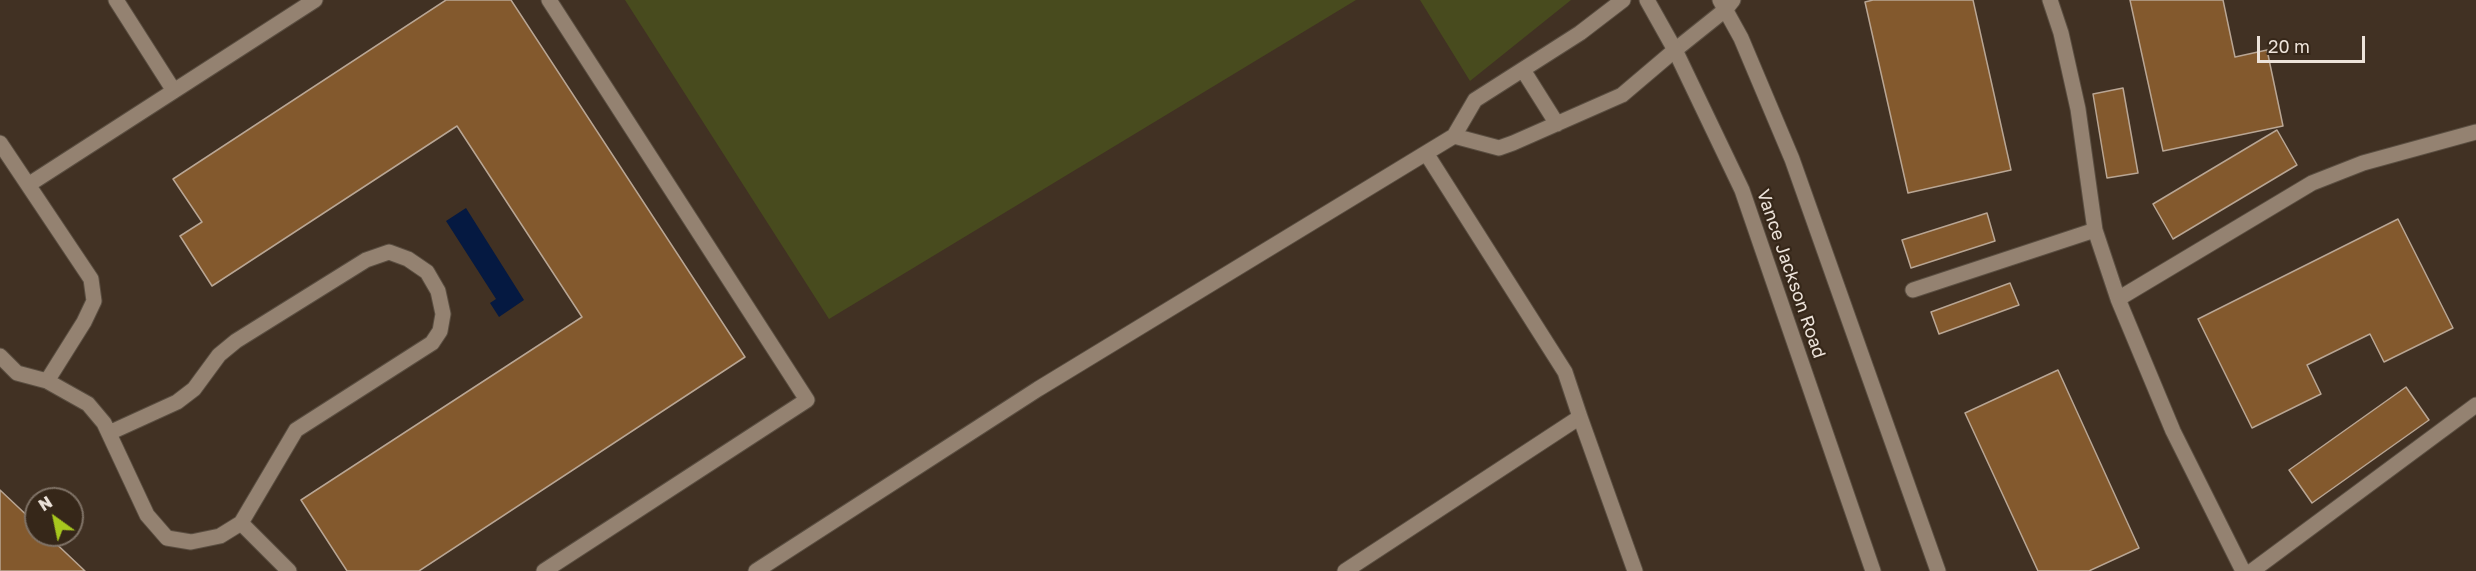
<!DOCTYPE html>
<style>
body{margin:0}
#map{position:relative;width:2476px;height:571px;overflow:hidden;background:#413123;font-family:"Golos Text",sans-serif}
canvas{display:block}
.north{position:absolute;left:24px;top:487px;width:60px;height:60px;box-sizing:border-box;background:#362719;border:2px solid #7f7266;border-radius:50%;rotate:327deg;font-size:16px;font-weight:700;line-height:24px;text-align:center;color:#ede3da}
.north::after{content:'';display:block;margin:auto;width:21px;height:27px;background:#a7c71e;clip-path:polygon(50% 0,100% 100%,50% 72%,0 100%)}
.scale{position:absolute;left:2257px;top:36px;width:108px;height:27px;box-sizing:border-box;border:3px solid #ede3da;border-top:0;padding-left:8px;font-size:18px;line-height:21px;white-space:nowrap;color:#ede3da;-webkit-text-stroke:4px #362719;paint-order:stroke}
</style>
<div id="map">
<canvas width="2476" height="571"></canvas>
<div class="north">N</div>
<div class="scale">20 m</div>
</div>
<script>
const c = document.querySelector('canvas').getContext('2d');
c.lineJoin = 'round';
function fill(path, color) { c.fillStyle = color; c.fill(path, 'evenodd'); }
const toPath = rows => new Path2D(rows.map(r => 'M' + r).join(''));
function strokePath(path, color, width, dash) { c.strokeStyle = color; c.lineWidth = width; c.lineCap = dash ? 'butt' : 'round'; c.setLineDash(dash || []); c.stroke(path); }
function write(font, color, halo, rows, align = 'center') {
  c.font = font + ' "Golos Text",sans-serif'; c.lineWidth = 4.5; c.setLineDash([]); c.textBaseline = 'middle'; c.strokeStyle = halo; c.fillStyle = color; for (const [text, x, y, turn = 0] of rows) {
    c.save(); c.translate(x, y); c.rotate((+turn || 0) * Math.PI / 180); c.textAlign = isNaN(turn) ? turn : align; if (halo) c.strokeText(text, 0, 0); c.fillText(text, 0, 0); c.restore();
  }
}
const green = toPath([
 [625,0,1356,0,829,319],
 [1420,0,1571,0,1470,81]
]);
const water = toPath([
 [466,208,524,300,499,317,490,303,496,299,446,221]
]);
const building = toPath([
 [446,0,511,0,745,357,419,571,347,571,301,500,582,317,457,126,212,286,180,236,202,222,173,179,446,0],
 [1873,0,1973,0,2011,170,1908,193,1865,2,1873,0],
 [2130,0,2223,0,2235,57,2267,50,2283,126,2163,151,2130,0],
 [2123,88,2138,173,2107,178,2093,94,2123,88],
 [2277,130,2297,165,2173,239,2153,204,2277,130],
 [1987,213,1995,241,1911,268,1902,240,1987,213],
 [2398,219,2453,328,2384,362,2370,334,2307,365,2321,394,2252,428,2198,319,2398,219],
 [2010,283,2019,305,1939,334,1931,312,2010,283],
 [2058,370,2139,548,2089,571,2038,571,1965,413,2058,370],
 [2406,387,2429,420,2312,503,2289,470,2406,387],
 [0,490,36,524,36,535,47,535,85,571,0,571,0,490]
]);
const service = toPath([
 [116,0,174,91],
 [2050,0,2061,33,2078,109,2095,230,2118,299,2173,431,2243,571],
 [1675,50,1725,10,1733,0],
 [0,143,91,279,94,301,84,322,47,381],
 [28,185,315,0],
 [1913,290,2095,230],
 [2118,299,2312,183,2363,163,2476,132],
 [0,356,17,373,47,381,88,404,104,423,147,515,167,538,191,542,220,536,241,523,296,430,432,343,440,331,443,314,438,291,427,272,408,259,389,252,366,260,236,341,219,355,194,389,177,402,109,433],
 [241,523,289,571],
 [544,571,807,400,549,0],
 [2252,571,2476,405]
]);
const minor = toPath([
 [1523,70,1557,124],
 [1454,136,1499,148,1513,143,1622,95,1675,50],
 [1426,153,1454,136,1475,100,1580,33,1623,0],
 [1580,417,1635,571],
 [756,571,1038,389,1426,153,1565,372,1580,417,1345,571]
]);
const secondary = toPath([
 [1647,0,1675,50,1742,190,1873,571],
 [1720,0,1741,38,1792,159,1938,571]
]);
const streetNames = [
 ["Vance Jackson Road",1791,274,71]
];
fill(green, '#484b1e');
fill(water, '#051941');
fill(building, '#83592d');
strokePath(building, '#b9a694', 1.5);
strokePath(service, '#5a4e41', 17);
strokePath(minor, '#5a4e41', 17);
strokePath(secondary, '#5a4e41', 17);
strokePath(service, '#948271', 15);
strokePath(minor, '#948271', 15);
strokePath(secondary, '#948271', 15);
write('18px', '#ede3da', '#362719', streetNames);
</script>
